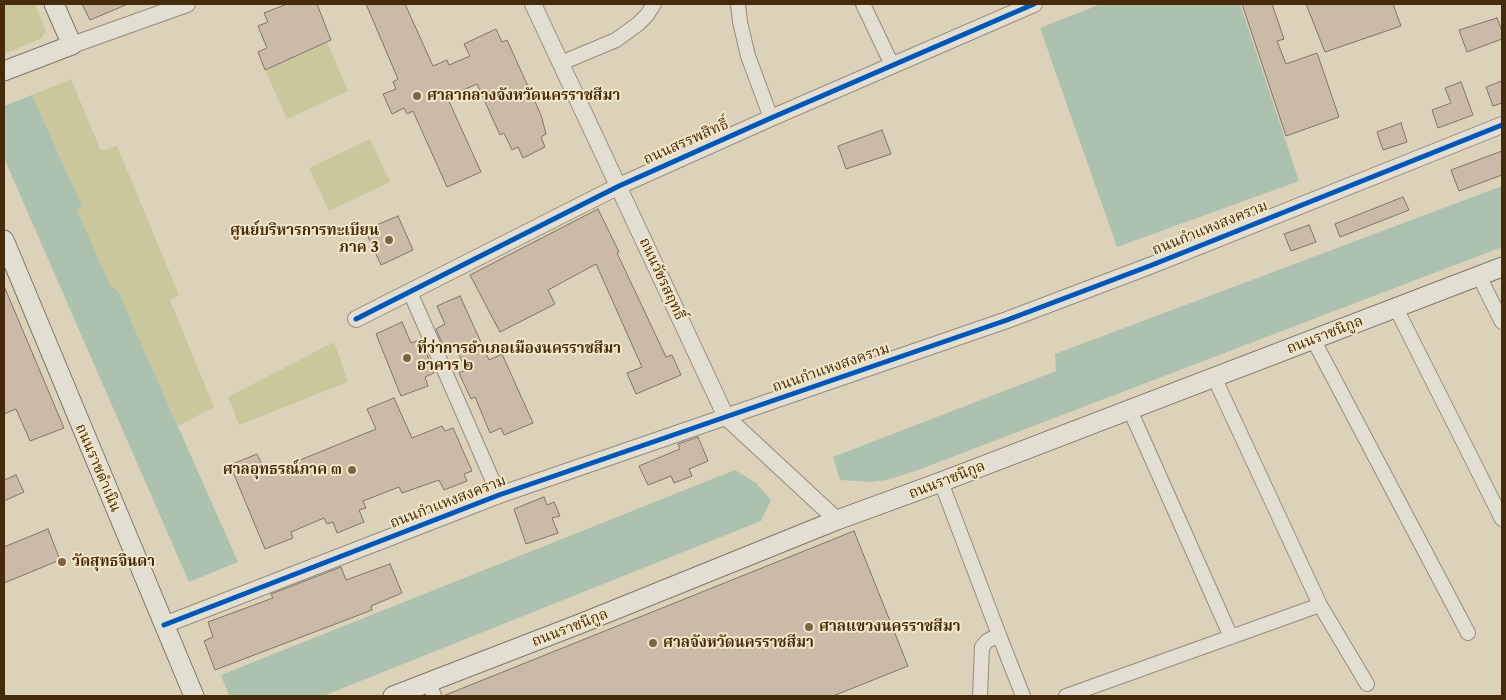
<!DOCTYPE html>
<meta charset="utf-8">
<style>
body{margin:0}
#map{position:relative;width:1506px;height:700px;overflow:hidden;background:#dcd2ba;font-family:"Libre Caslon Text",serif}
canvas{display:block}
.frame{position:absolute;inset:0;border:5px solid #452b0c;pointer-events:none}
</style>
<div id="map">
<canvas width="1506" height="700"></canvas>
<div class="frame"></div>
</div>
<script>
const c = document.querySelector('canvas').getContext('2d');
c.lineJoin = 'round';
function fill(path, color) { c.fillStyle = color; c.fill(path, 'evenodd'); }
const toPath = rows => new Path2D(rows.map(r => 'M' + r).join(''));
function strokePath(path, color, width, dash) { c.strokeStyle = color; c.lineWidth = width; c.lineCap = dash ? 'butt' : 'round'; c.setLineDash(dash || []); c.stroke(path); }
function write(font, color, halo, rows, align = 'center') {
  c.font = font + ' "Libre Caslon Text","Noto Serif Thai",serif'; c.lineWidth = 4; c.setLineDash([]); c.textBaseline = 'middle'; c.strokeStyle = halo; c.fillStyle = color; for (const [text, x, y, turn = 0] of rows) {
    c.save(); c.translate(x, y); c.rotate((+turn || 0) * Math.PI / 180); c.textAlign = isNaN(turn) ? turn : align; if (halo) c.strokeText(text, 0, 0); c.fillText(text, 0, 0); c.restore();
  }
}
const green = toPath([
 [4,4,35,4,46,30,42,38,4,54],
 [327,42,348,91,287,119,265,70],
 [71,79,101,151,117,146,179,295,170,300,214,407,178,426,118,291,111,287,77,210,82,206,32,95],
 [370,139,390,182,329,211,309,168],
 [334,342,348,382,239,425,228,397]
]);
const water = toPath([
 [1101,4,1240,4,1299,181,1117,247,1040,28],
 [32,95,82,206,77,210,111,287,118,291,238,562,189,582,4,158,4,106],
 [1502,186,1502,247,918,470,887,480,871,482,840,480,833,457,1056,371,1055,354],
 [735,470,756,483,771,500,761,521,323,696,229,696,221,675]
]);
const building = toPath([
 [82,4,128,4,90,20,82,4],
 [287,4,317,4,331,40,265,70,258,52,267,48,258,26,268,22,264,13,287,4],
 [366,4,405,4,433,66,447,60,449,65,470,56,464,44,496,29,502,42,507,40,541,115,546,134,541,137,545,147,523,158,518,147,512,150,504,133,500,135,477,84,447,97,481,172,447,187,413,111,407,114,404,108,392,114,383,94,396,89,393,82,398,79,366,4],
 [1242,4,1272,4,1284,39,1277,41,1286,64,1317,53,1339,117,1286,136,1242,4],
 [1306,4,1393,4,1401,26,1325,52,1306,4],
 [1497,18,1502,31,1502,39,1467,52,1459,30,1497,18],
 [1502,81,1502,103,1493,106,1486,87,1502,81],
 [1461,82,1473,115,1438,128,1432,110,1451,103,1445,88,1461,82],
 [1401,123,1407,142,1383,150,1377,132,1401,123],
 [882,130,891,154,846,169,838,146,882,130],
 [1502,151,1502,175,1459,191,1451,170,1502,151],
 [1403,197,1409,210,1340,237,1335,224,1403,197],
 [598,209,619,252,617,253,666,357,672,355,681,375,636,394,627,373,642,367,596,264,548,290,555,304,500,332,470,275,598,209],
 [398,216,413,250,381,265,365,230,398,216],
 [1309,225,1316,242,1291,251,1284,234,1309,225],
 [4,286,64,428,30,441,16,409,4,414,4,286],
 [460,296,489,360,502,354,533,423,504,435,501,428,490,433,475,397,471,399,459,373,466,370,454,344,444,348,436,329,445,324,437,306,460,296],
 [402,322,411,343,421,339,434,373,425,377,428,386,401,396,376,334,402,322],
 [394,398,412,438,442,426,445,431,453,428,472,471,464,474,467,481,444,490,439,480,402,493,399,487,363,501,366,508,359,510,364,522,337,533,333,522,327,524,324,518,291,532,293,538,265,549,230,465,257,454,266,474,376,429,367,409,394,398],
 [698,437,708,461,689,469,692,476,674,483,671,476,648,485,639,466,680,449,678,444,698,437],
 [16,475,24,492,4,501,4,480,16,475],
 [544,497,547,505,554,502,560,516,552,518,558,533,526,544,514,509,544,497],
 [48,529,60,560,4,583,4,547,48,529],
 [854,531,908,666,833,696,443,696,854,531],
 [390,564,402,593,371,606,372,610,215,670,204,641,213,637,208,622,273,598,271,594,341,567,346,580,390,564]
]);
const minor = toPath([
 [738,4,740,22,748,56,771,118],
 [863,4,892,65],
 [561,63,616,40,638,24,647,15,654,4],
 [1479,276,1502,322],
 [410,292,499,495],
 [1396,308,1502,519],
 [1313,339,1468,633],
 [1214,377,1320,605,1367,684],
 [1130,410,1231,637],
 [941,482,999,635,987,641,982,647,980,696],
 [999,635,1023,696],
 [429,682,434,696],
 [1066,696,1320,605]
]);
const tertiary = toPath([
 [533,4,726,417,837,520],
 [72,45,187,4],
 [356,319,619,186,771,118,1034,4],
 [164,625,499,495,1007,320,1152,265,1502,125]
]);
const secondary = toPath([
 [4,71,72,45,54,4],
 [4,240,194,696],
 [393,696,582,623,837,520,941,482,1502,267]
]);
const cycleway = toPath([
 [356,319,619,186,771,118,1034,4],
 [164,625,499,495,1007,320,1152,265,1502,125]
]);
const markers = [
 [417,96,5,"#7a6549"],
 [389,240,5,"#7a6549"],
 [407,358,5,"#7a6549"],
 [352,470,5,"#7a6549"],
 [62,562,5,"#7a6549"],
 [809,627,5,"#7a6549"],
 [653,643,5,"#7a6549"]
];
const poiNames = [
 ["ศาลากลางจังหวัดนครราชสีมา",427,96],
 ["ศูนย์บริหารการทะเบียน",379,231,"right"],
 ["ภาค 3",379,248,"right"],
 ["ที่ว่าการอำเภอเมืองนครราชสีมา",417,349],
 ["อาคาร ๒",417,366],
 ["ศาลอุทธรณ์ภาค ๓",342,470,"right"],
 ["วัดสุทธจินดา",72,562],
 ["ศาลแขวงนครราชสีมา",819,627],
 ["ศาลจังหวัดนครราชสีมา",663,643]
];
const streetNames = [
 ["ถนนสรรพสิทธิ์",686,142,-24],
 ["ถนนกำแหงสงคราม",1210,228,-22],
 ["ถนนวัชรสฤทธิ์",662,279,65],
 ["ถนนราชนิกูล",1325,335,-21],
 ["ถนนกำแหงสงคราม",831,368,-19],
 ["ถนนราชดำเนิน",98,468,67],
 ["ถนนราชนิกูล",947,480,-21],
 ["ถนนกำแหงสงคราม",448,502,-21],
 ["ถนนราชนิกูล",570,628,-21]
];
fill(green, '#cac79d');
fill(water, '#acc1ae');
fill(building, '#ccbaa8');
strokePath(building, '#7e7565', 1);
strokePath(minor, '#958c7b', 16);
strokePath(tertiary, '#958c7b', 18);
strokePath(secondary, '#7e7565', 21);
strokePath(minor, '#e3ded2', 14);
strokePath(tertiary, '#e3ded2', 16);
strokePath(secondary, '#e3ded2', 19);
strokePath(cycleway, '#0057b8', 5);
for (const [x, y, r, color] of markers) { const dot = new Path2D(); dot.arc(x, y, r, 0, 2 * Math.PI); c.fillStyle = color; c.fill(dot); strokePath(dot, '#f2e6c8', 2); }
write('bold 15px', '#452b0c', '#f2e6c8', poiNames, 'left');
write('15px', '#452b0c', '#f2e6c8', streetNames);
</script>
